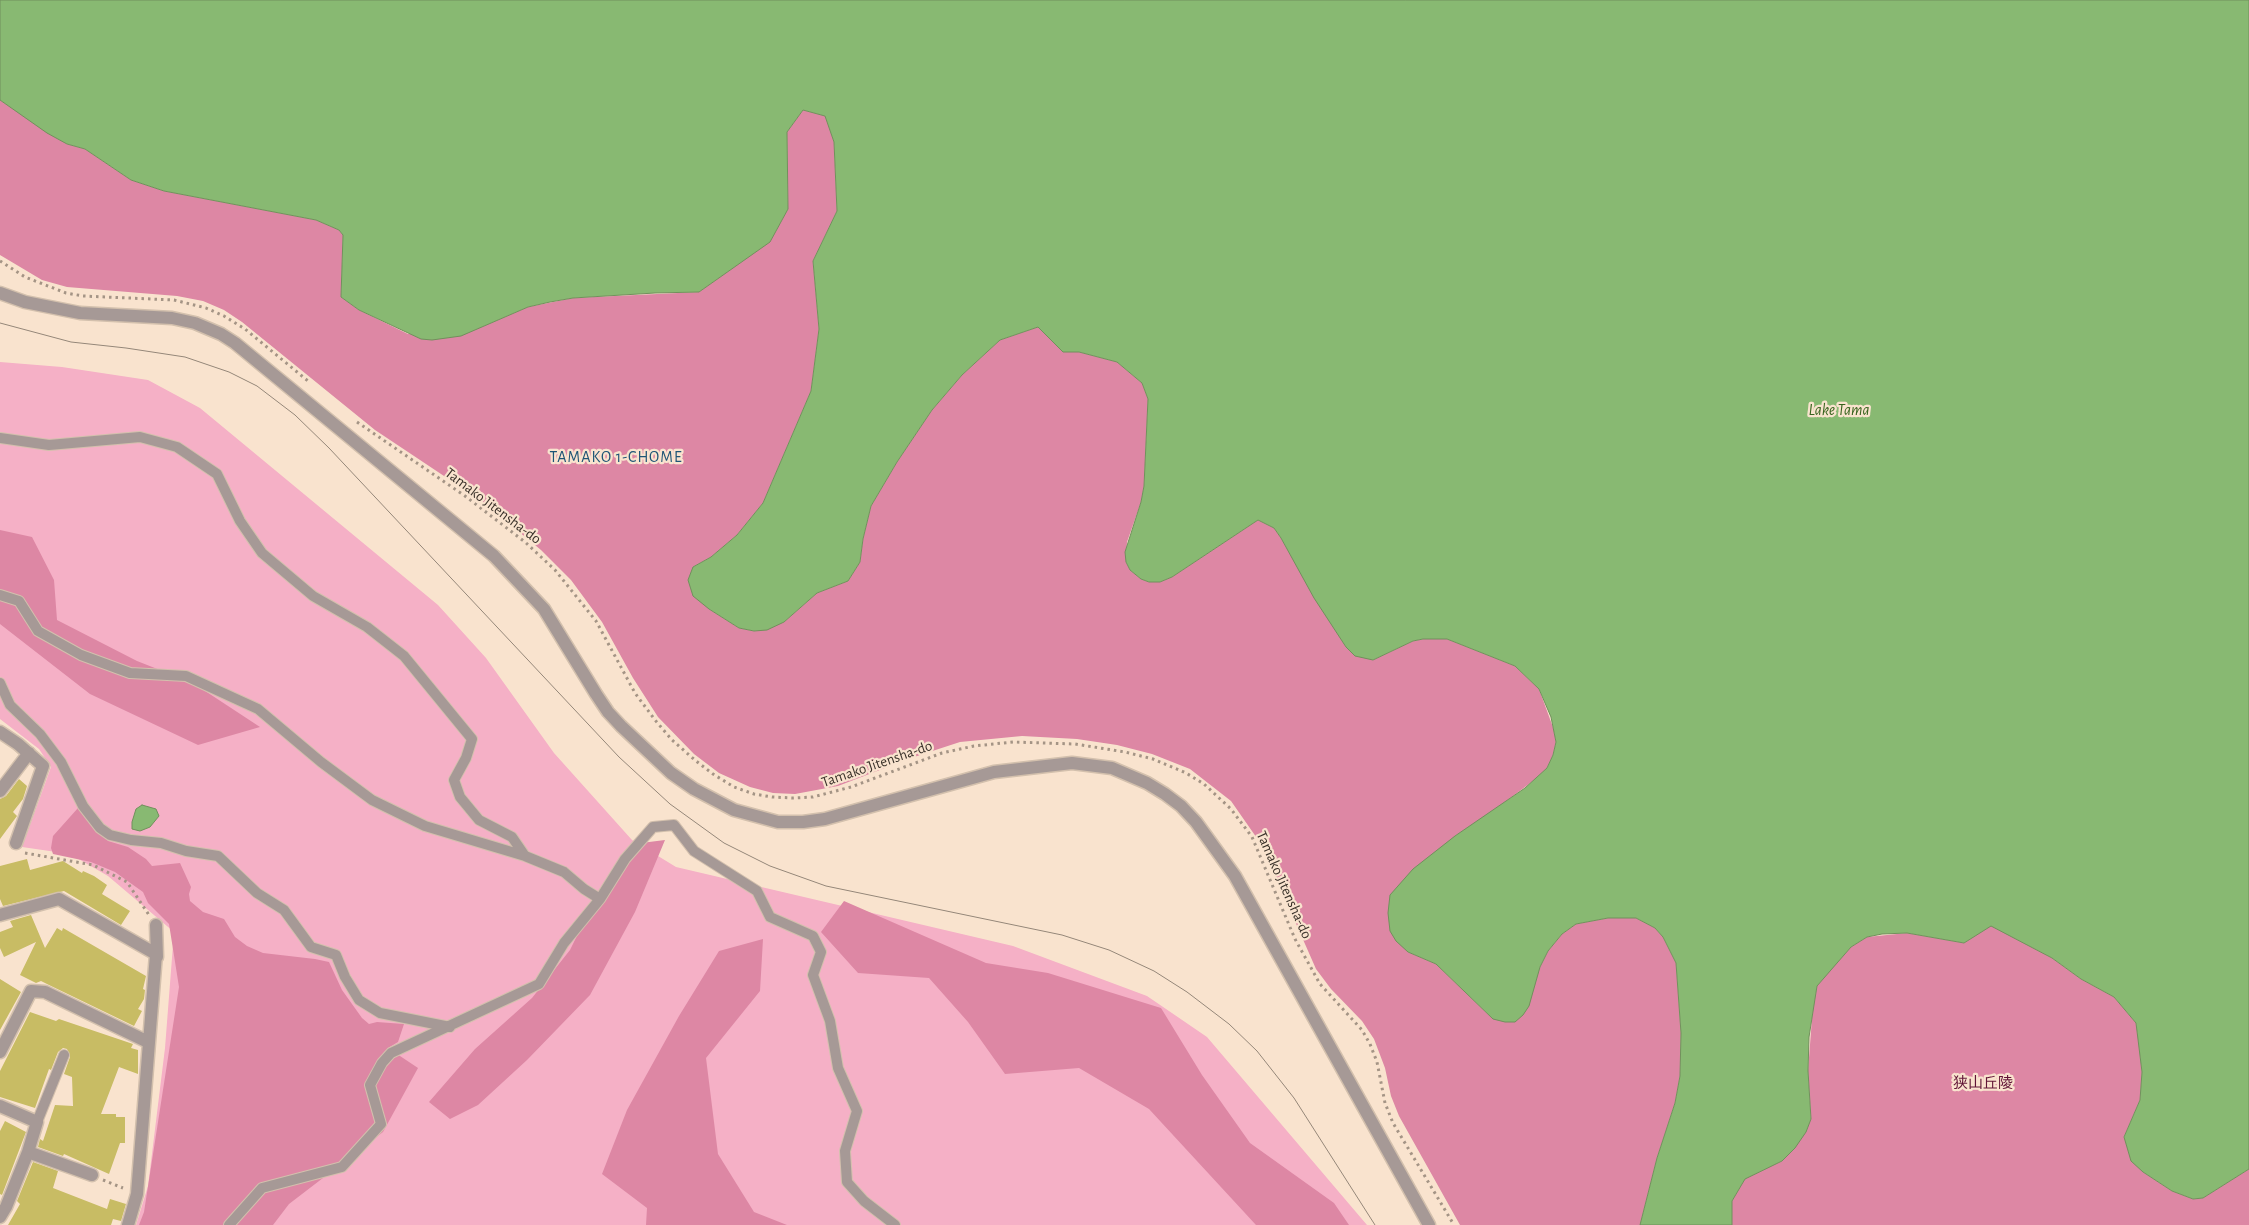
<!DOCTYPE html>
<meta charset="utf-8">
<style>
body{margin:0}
canvas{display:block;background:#f9e3ce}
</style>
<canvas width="2249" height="1225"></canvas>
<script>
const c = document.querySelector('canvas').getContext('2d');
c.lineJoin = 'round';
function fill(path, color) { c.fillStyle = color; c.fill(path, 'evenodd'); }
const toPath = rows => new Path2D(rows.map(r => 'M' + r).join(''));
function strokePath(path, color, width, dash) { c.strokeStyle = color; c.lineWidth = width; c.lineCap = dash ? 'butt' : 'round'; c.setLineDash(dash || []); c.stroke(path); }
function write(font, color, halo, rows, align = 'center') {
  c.font = font + ' "Alegreya Sans","Noto Sans JP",sans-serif'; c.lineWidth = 4.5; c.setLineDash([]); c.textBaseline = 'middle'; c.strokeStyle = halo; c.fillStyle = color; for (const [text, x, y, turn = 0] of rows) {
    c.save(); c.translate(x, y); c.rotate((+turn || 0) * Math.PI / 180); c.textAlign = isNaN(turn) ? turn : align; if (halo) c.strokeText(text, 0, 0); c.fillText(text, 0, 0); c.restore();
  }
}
const green = toPath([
 [0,362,62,367,148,380,200,408,438,605,486,658,554,753,632,840,676,867,1013,946,1147,996,1207,1037,1367,1225,136,1225,148,1186,165,1048,174,932,108,876,70,854,22,847,51,767,39,749,0,719]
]);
const forest = toPath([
 [0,100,67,144,85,149,131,180,164,191,316,220,339,230,343,235,341,297,359,310,408,334,481,327,528,307,573,298,699,292,770,241,788,209,787,132,803,110,826,116,834,142,837,211,813,261,819,329,811,391,763,503,737,535,711,557,693,567,709,609,739,628,754,631,784,622,817,593,848,581,860,562,863,539,871,506,897,462,932,410,962,375,1000,340,1038,327,1063,352,1079,352,1117,362,1142,383,1148,399,1144,486,1141,502,1127,542,1126,562,1130,570,1141,579,1149,582,1160,582,1172,577,1258,520,1274,528,1281,538,1346,647,1373,660,1413,641,1423,639,1447,639,1515,666,1539,689,1554,730,1556,742,1553,755,1547,768,1537,778,1481,820,1455,836,1408,952,1436,964,1493,1019,1540,967,1548,951,1562,934,1576,924,1608,918,1636,918,1655,928,1663,937,1676,963,1681,1033,1680,1076,1675,1103,1657,1158,1640,1225,1460,1225,1399,1116,1391,1096,1385,1068,1374,1039,1362,1021,1331,989,1316,969,1261,844,1231,801,1190,769,1152,754,1117,745,1077,739,1022,736,960,742,911,758,838,786,795,794,773,793,750,787,719,773,694,754,658,717,633,678,602,622,571,580,541,550,483,502,375,430,242,322,224,310,203,301,177,296,67,287,42,280,0,255],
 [0,530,32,537,54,580,57,620,137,661,193,683,260,727,198,745,90,694,0,624],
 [78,808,89,808,97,829,108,841,128,847,146,859,152,866,180,863,191,887,189,894,190,901,203,912,224,919,235,937,247,946,263,953,315,959,329,962,342,990,362,1018,369,1024,377,1022,404,1024,398,1042,388,1048,418,1068,383,1132,289,1204,273,1225,139,1225,144,1212,179,987,169,924,148,903,143,892,115,872,91,862,53,854,51,848,53,836],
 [665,840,635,912,590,995,527,1060,478,1105,450,1119,429,1102,475,1049,532,998,570,950,600,889,641,843],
 [844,901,986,963,1048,973,1161,1008,1202,1075,1250,1143,1334,1203,1349,1225,1256,1225,1149,1109,1079,1068,1005,1074,968,1022,929,978,858,973,821,932],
 [1991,925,2052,958,2081,979,2114,997,2136,1023,2139,1042,2142,1072,2140,1100,2124,1137,2143,1172,2172,1191,2193,1199,2203,1198,2249,1169,2249,1225,1732,1225,1732,1201,1745,1178,1782,1161,1806,1131,1811,1118,1808,1071,1813,1005,1817,986,1831,968,1851,947,1867,937,1907,933,1964,943],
 [763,939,760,991,706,1058,718,1154,754,1212,787,1225,646,1225,647,1208,602,1174,627,1110,679,1016,719,951]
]);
const water = toPath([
 [0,0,2249,0,2249,1169,2203,1198,2193,1199,2172,1191,2143,1172,2131,1161,2124,1137,2140,1100,2142,1072,2136,1023,2114,997,2081,979,2052,958,1991,926,1964,943,1907,933,1882,934,1867,937,1851,947,1817,986,1809,1037,1808,1071,1811,1119,1806,1132,1795,1148,1782,1161,1745,1179,1732,1201,1732,1225,1640,1225,1657,1158,1675,1103,1680,1076,1681,1033,1676,963,1663,937,1655,928,1636,918,1608,918,1576,924,1562,934,1548,951,1540,967,1529,1006,1523,1015,1515,1022,1505,1022,1493,1019,1436,964,1408,952,1396,941,1390,931,1388,913,1390,895,1413,869,1455,836,1525,788,1547,768,1553,755,1556,742,1551,717,1539,689,1515,666,1447,639,1423,639,1413,641,1373,660,1355,656,1346,647,1314,598,1281,538,1274,528,1258,520,1172,577,1160,582,1149,582,1141,579,1130,570,1126,562,1125,552,1141,502,1144,486,1148,399,1142,383,1117,362,1079,352,1063,352,1038,327,1000,340,962,375,932,410,897,462,871,506,863,539,860,562,848,581,817,593,784,622,767,630,754,631,739,628,709,609,693,596,688,580,693,567,711,557,737,535,763,503,811,391,819,329,813,261,837,211,834,142,825,116,803,110,787,132,788,209,770,242,699,292,655,293,573,298,550,302,528,307,461,336,432,340,421,339,359,310,341,297,343,235,339,230,316,220,164,191,131,180,85,149,67,144,47,133,0,100,0,0],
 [142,805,156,809,159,816,150,827,140,831,132,829,132,822,136,809,142,805]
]);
const building = toPath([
 [19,779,27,786,23,799,13,812,17,816,0,839,0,799,6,796],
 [27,859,30,870,63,861,82,873,83,871,94,876,107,885,102,894,130,911,121,925,64,891,3,906,0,899,0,866],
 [31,915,45,948,57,928,62,931,63,928,146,976,143,989,145,990,144,999,138,1009,142,1011,134,1026,49,985,41,981,36,983,20,975,36,942,4,957,0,948,0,932,13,927,10,921],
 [0,979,21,992,0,1030],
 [30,1012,56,1021,59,1019,133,1044,131,1048,138,1050,138,1074,119,1067,101,1114,116,1114,116,1117,125,1117,125,1143,120,1143,109,1174,64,1154,63,1156,38,1147,40,1139,43,1141,55,1105,73,1106,72,1077,64,1074,70,1057,67,1049,63,1048,58,1052,51,1070,49,1069,35,1108,0,1097,0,1071],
 [5,1121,26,1132,2,1195,0,1194,0,1131],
 [33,1162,58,1171,53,1188,107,1209,110,1199,126,1204,121,1221,113,1219,111,1225,8,1225,20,1204,17,1201]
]);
const path = toPath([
 [0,261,25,277,66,293,83,296,174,300,206,308,224,316,245,329,308,381],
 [357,422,465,496,525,542,555,570,596,621,635,693,655,720,672,740,696,761,713,774,734,787,754,794,772,797,793,798,813,797,851,787,942,753,974,746,1013,742,1075,744,1125,752,1153,759,1186,773,1204,784,1231,809,1252,837,1295,939,1320,984,1362,1030,1370,1044,1377,1062,1385,1103,1393,1123,1454,1225],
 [25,853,93,865,127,882,149,915],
 [103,1180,123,1188]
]);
const service = toPath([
 [0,438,49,445,140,437,177,447,217,474,240,521,262,553,313,596,367,627,404,656,472,739,466,758,454,780,460,797,479,820,512,837,525,856],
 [0,595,19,601,38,631,81,655,130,673,186,676,258,709,321,762,372,800,425,826,525,856,564,872,584,889,600,899],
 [0,683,10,705,40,734,61,762,83,806,100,828,110,835,131,840,161,843,186,851,218,856,257,893,284,910,311,947,336,955,345,977,359,1000,380,1013,450,1027],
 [37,1122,64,1055],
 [229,1225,262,1188,342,1167,381,1124,370,1085,382,1063,391,1053,539,984,564,943,600,899,625,859,653,827,674,825,694,851,757,891,770,917,813,936,821,952,813,975,830,1021,838,1068,857,1111,845,1151,847,1182,864,1201,895,1225]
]);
const minor = toPath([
 [0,732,18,744,43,766,16,843],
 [0,791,29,753],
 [0,915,59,899,156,954,137,1194,128,1225],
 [156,925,157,957],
 [0,1052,31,991,45,992,148,1042],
 [0,1106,37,1122,28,1152,6,1207,0,1217],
 [28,1152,92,1175]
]);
const tertiary = toPath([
 [0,293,25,302,80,313,172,318,195,323,221,334,235,343,494,556,544,609,596,694,608,712,621,726,671,773,694,789,734,810,778,822,803,822,825,819,994,772,1072,763,1112,768,1147,783,1165,794,1181,806,1196,822,1235,876,1429,1225]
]);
const tram = toPath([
 [0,323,71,342,126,348,185,357,229,372,257,386,295,415,329,448,619,757,670,804,724,843,770,866,826,886,1062,935,1109,950,1154,971,1187,992,1229,1024,1257,1051,1294,1098,1375,1225]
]);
const streetNames = [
 ["Tamako Jitensha-do",493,506,37],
 ["Tamako Jitensha-do",877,764,-19],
 ["Tamako Jitensha-do",1284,885,66]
];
const parkNames = [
 ["狭山丘陵",1983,1083]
];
const waterNames = [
 ["Lake Tama",1839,410]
];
const neighbourhoodNames = [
 ["TAMAKO 1-CHOME",616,457]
];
fill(green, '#f5b0c6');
fill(forest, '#dd87a4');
fill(water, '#88b972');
strokePath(water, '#71905c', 1);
fill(building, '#c8bc64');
strokePath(service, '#d3c0ad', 12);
strokePath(minor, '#d3c0ad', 15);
strokePath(tertiary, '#d3c0ad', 15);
strokePath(path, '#a49485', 3, [2.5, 4]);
strokePath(service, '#a69996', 10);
strokePath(minor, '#a69996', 12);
strokePath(tertiary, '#a69996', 12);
strokePath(tram, '#958779', 1);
write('15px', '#3a322a', '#f9e3ce', streetNames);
write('15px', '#601436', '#f9e3ce', parkNames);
write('italic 16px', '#37641e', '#f9e3ce', waterNames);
c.letterSpacing = '1px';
write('16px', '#1d5476', '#f9e3ce', neighbourhoodNames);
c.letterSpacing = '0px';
</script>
